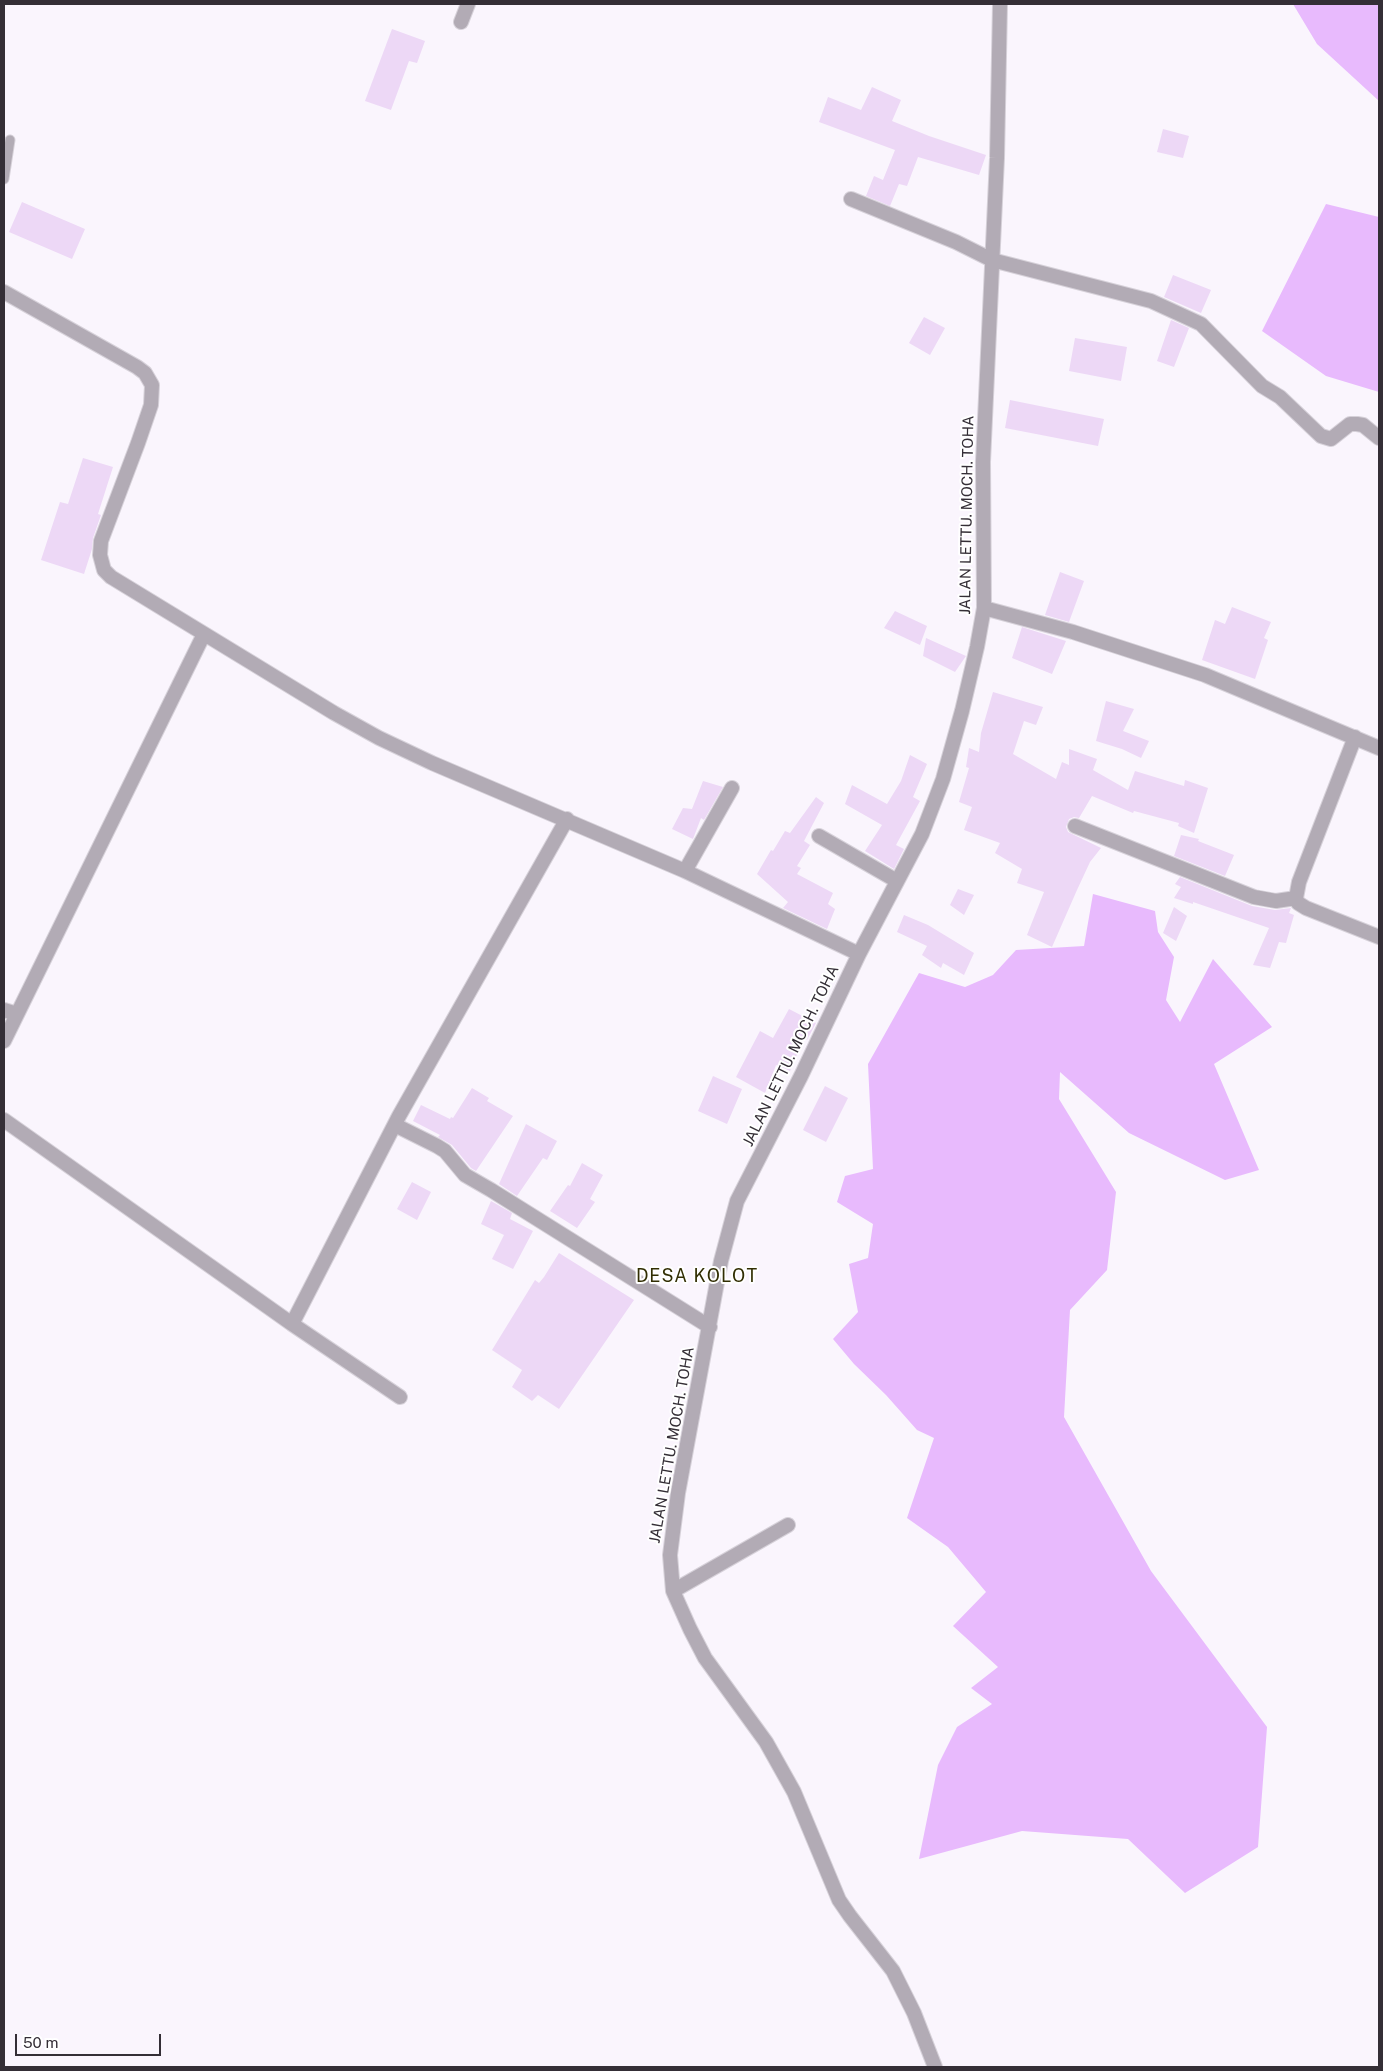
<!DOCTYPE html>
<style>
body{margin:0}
#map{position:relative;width:1383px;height:2071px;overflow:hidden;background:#faf5fd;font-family:"Public Sans",sans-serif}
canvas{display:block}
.frame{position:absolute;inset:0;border:5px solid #342e36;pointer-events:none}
.scale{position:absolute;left:15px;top:2034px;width:146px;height:22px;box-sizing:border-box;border:2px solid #342e36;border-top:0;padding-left:6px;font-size:15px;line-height:18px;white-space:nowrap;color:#342e36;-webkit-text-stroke:4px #fff;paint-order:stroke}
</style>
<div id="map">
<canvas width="1383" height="2071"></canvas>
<div class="frame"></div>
<div class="scale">50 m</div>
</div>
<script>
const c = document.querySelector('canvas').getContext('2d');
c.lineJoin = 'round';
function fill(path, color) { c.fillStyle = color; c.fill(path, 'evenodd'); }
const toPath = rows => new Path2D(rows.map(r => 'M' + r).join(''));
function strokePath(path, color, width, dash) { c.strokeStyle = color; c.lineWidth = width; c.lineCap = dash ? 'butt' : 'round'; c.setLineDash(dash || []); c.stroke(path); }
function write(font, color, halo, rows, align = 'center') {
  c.font = font + ' "Public Sans",sans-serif'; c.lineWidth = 4; c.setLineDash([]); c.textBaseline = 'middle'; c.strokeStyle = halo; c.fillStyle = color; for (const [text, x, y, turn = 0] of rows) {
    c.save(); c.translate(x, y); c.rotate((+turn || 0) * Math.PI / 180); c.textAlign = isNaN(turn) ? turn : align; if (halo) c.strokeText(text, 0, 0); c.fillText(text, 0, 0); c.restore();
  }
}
const green = toPath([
 [1293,4,1379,4,1379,101,1317,44],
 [1326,204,1379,217,1379,392,1326,376,1262,331],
 [1093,894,1155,911,1158,932,1174,957,1166,1000,1180,1022,1213,959,1272,1027,1214,1064,1259,1170,1225,1180,1129,1133,1060,1072,1059,1099,1116,1192,1107,1270,1070,1310,1064,1417,1151,1571,1267,1727,1258,1847,1185,1893,1128,1839,1022,1831,919,1859,938,1765,957,1727,992,1704,971,1688,998,1667,953,1626,986,1592,948,1547,907,1518,934,1438,917,1430,886,1395,854,1364,833,1339,858,1312,849,1264,868,1258,873,1224,837,1202,845,1176,873,1169,868,1064,919,973,965,987,993,975,1016,950,1084,946]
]);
const building = toPath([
 [392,29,425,41,417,63,409,61,391,110,365,101],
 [872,87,901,100,892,121,929,136,986,155,979,175,918,157,907,186,899,184,890,206,866,196,874,176,883,180,895,150,819,122,828,97,861,110],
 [1163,129,1189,136,1183,158,1157,152],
 [22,202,85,229,72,259,9,232],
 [1173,275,1211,290,1201,313,1164,297],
 [924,317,945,328,930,355,909,343],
 [1171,320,1189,328,1174,367,1157,361],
 [1075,338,1127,347,1121,381,1069,371],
 [1010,400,1104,419,1098,446,1005,428],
 [83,458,113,467,98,514,101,515,93,538,92,549,84,574,41,560,60,502,68,504],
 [1060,572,1084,581,1069,622,1045,615],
 [1232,607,1271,622,1264,638,1268,640,1255,679,1202,660,1215,620,1225,624],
 [895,611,927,626,920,645,884,628],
 [1022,627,1066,641,1052,674,1012,658],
 [926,638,966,656,955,672,923,656],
 [993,692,1043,707,1036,725,1024,721,1013,754,1056,779,1062,762,1069,765,1069,749,1097,759,1093,770,1128,790,1135,771,1184,786,1185,780,1208,788,1194,833,1178,826,1179,823,1134,811,1133,813,1092,796,1079,818,1074,817,1069,819,1066,827,1068,832,1101,848,1090,862,1077,890,1052,947,1027,935,1044,892,1017,883,1022,869,995,853,1000,843,964,830,972,807,959,802,969,768,966,767,969,748,979,752,981,733],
 [1106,701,1134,709,1123,731,1149,741,1141,758,1122,749,1096,741],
 [910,755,927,764,913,797,920,801,896,845,904,849,894,869,865,851,882,825,845,804,852,785,887,804,901,781],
 [703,781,723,787,704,820,701,818,693,839,672,829,683,808,692,809],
 [816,797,824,803,804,841,810,845,797,866,801,868,797,874,833,893,828,904,835,909,827,929,783,908,788,902,757,874,771,850,773,851,785,831,790,833],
 [1181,835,1199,839,1198,841,1234,855,1225,876,1174,856],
 [1180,877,1252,906,1275,910,1291,908,1289,913,1294,915,1286,943,1279,942,1270,968,1253,965,1269,928,1193,902,1193,904,1174,898,1181,887,1175,884],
 [958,889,974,895,964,915,950,905],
 [1174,907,1187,916,1176,941,1163,933],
 [904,915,928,925,974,953,964,975,943,963,941,968,922,955,927,946,897,932],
 [789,1009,816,1023,807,1040,804,1038,790,1071,776,1065,765,1093,736,1077,760,1031,773,1038],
 [713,1076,742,1089,727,1124,698,1111],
 [825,1086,848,1098,826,1142,803,1130],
 [472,1088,489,1098,487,1101,513,1116,476,1171,471,1168,452,1145,438,1137,440,1135,413,1121,421,1105,450,1119,451,1117,453,1118],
 [526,1124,557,1141,547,1160,543,1158,517,1196,499,1184],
 [582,1163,603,1175,590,1199,595,1202,577,1228,550,1211,568,1185,570,1186],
 [412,1182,431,1192,417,1220,397,1209],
 [491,1201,512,1213,510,1219,533,1231,513,1269,492,1259,504,1235,481,1224],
 [559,1253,634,1300,559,1409,538,1395,532,1401,512,1387,522,1370,492,1350,535,1280,539,1283,544,1277]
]);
const service = toPath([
 [4,179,10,140]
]);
const minor = toPath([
 [461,22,468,4],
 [851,199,956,242,992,260,1151,301,1201,324,1262,386,1280,397,1321,436,1331,439,1350,424,1357,424,1363,425,1379,438],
 [4,292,137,367,145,373,152,385,151,405,138,443,101,541,100,555,104,570,111,577,334,713,379,738,432,763,685,871,859,954],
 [984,608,1073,632,1205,675,1379,748],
 [1355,737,1299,882,1296,898,1298,903,1306,908,1379,937],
 [1075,826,1254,897,1276,901,1296,898],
 [819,836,897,881],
 [685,871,732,788],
 [4,1010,17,1014],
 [4,1041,204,634],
 [4,1120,292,1324],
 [395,1125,437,1146,445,1151,465,1175,491,1190,710,1327],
 [400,1397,292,1324,399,1116,567,819],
 [673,1591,788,1525],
 [935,2067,914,2013,893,1971,850,1916,839,1900,794,1792,766,1742,705,1658,690,1629,673,1591,670,1555,678,1493,721,1261,737,1201,801,1076,859,954,922,834,943,779,962,711,977,647,984,608,983,462,997,158,1000,4]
]);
const streetNames = [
 ["JALAN LETTU. MOCH. TOHA",967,515,-89],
 ["JALAN LETTU. MOCH. TOHA",791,1056,-64],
 ["JALAN LETTU. MOCH. TOHA",672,1445,-80]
];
const quarterNames = [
 ["DESA KOLOT",697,1276]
];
fill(green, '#e8bafd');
fill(building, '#edd8f6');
strokePath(service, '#d6d1d9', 11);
strokePath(minor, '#d6d1d9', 16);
strokePath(service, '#b2abb5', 9);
strokePath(minor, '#b2abb5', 14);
write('15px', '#342e36', '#fff', streetNames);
c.letterSpacing = '1px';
write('18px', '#312e03', '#fff', quarterNames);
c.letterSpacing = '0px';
</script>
